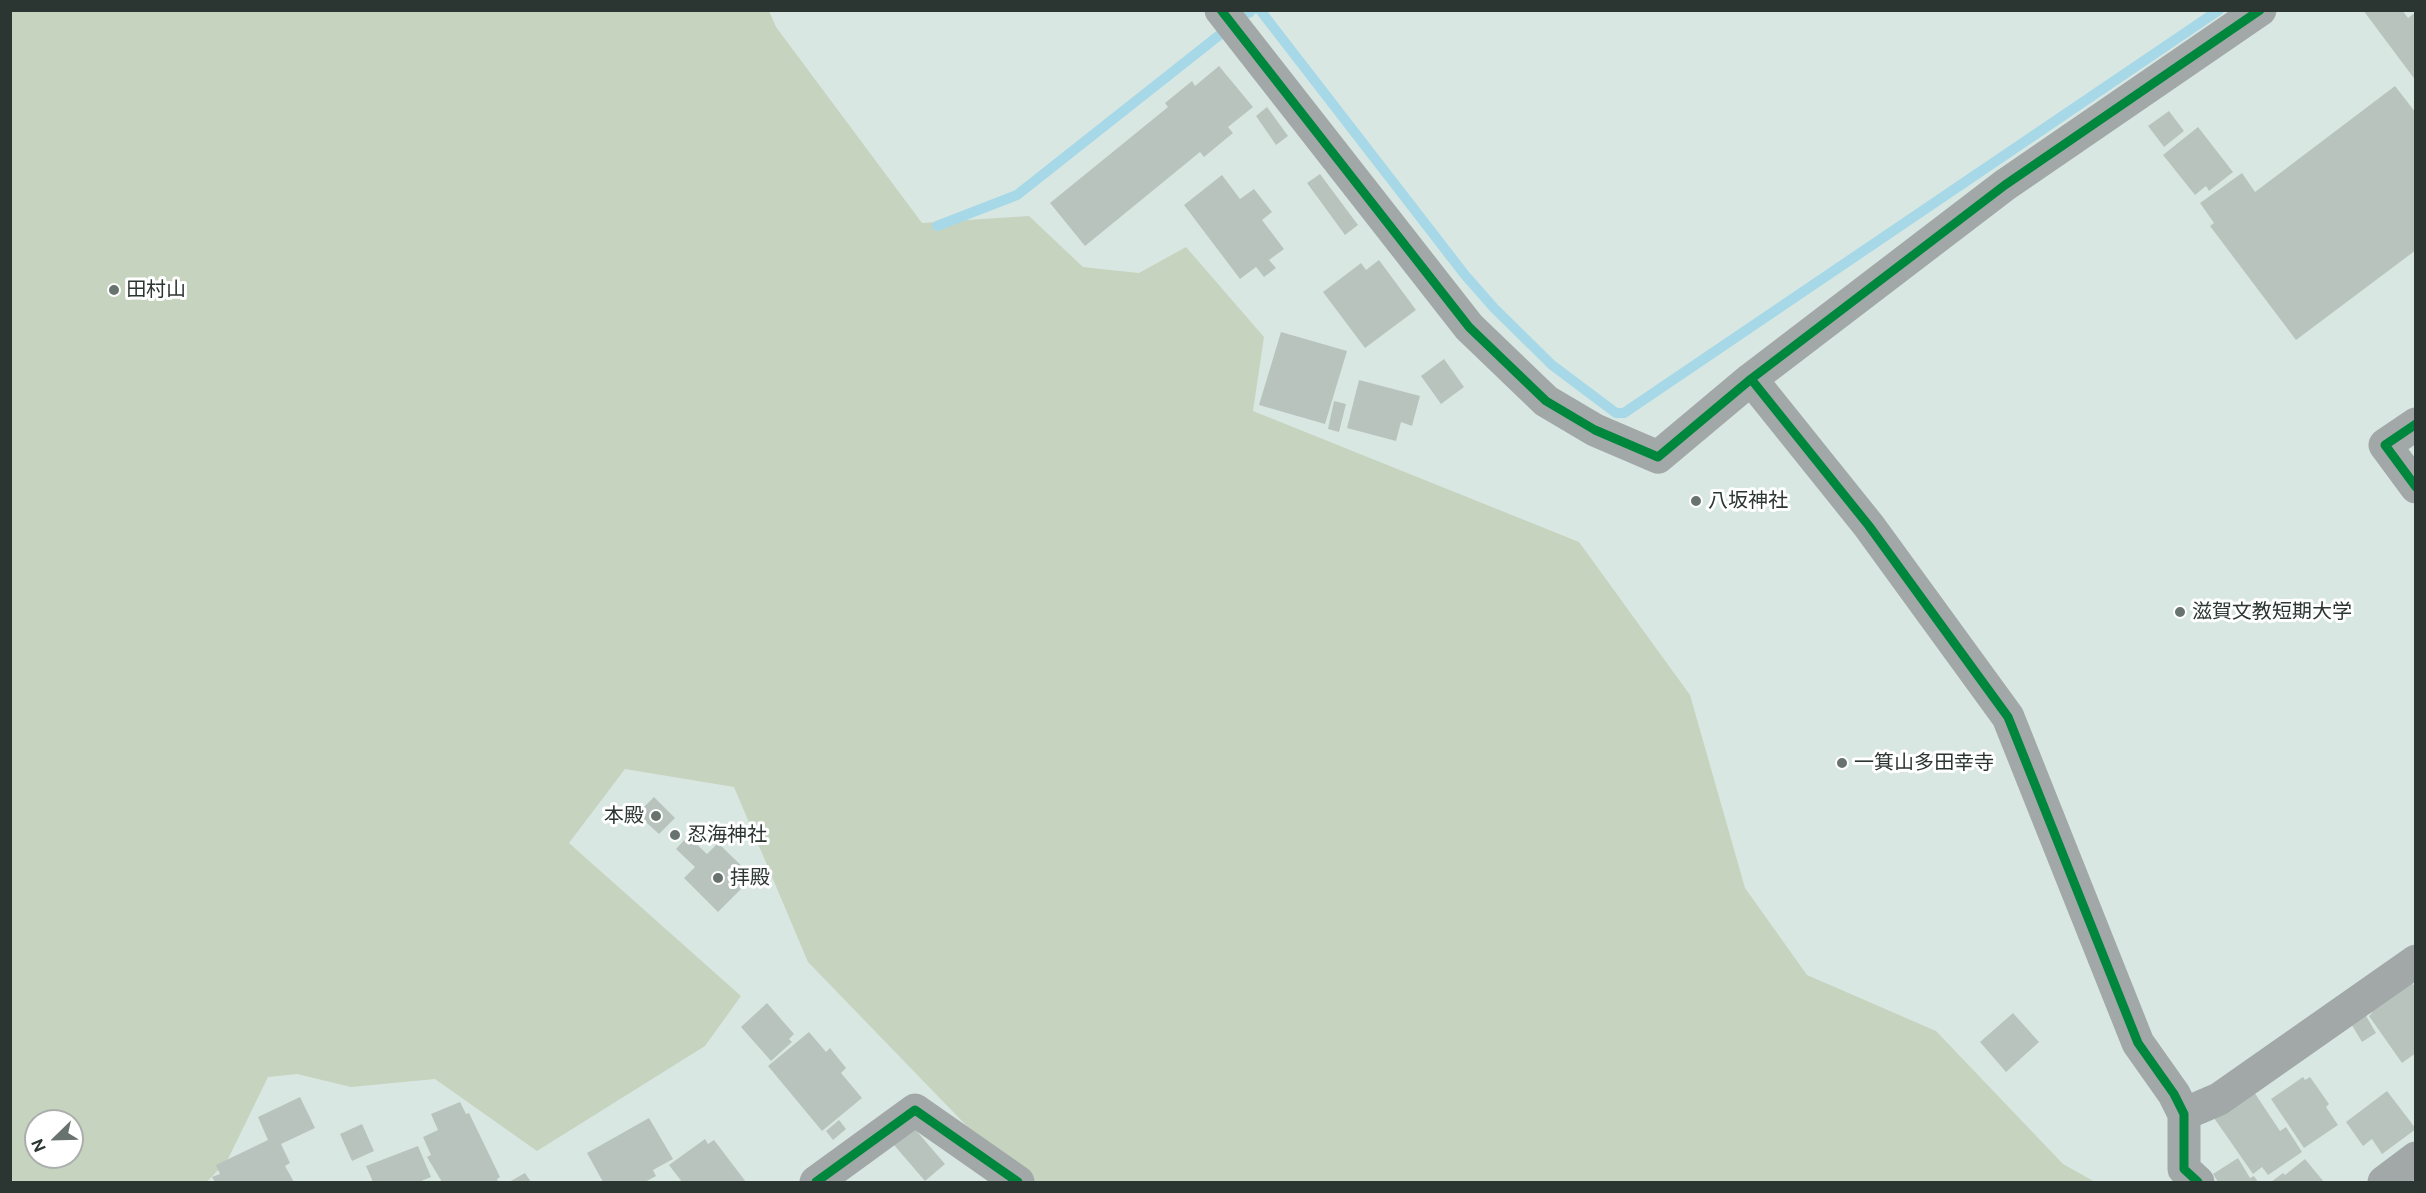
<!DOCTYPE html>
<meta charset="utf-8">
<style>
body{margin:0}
#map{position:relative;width:2426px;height:1193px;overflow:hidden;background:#d8e7e2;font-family:"Public Sans",sans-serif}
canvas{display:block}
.frame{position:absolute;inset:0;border:12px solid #2b3532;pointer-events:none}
.north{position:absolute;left:24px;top:1109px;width:60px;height:60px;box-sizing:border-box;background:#fff;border:2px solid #aaaead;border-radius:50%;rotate:247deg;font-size:16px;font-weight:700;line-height:24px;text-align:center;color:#2b3532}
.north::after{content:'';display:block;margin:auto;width:21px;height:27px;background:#687370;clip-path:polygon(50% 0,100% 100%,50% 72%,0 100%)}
</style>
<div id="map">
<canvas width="2426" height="1193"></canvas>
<div class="frame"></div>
<div class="north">N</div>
</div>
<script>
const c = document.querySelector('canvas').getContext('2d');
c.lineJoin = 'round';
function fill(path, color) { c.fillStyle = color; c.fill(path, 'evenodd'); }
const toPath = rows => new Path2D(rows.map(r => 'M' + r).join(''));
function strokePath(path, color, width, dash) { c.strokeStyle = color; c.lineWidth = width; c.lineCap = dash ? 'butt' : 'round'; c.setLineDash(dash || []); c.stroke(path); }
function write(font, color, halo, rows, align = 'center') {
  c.font = font + ' "Public Sans","Noto Sans JP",sans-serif'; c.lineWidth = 6; c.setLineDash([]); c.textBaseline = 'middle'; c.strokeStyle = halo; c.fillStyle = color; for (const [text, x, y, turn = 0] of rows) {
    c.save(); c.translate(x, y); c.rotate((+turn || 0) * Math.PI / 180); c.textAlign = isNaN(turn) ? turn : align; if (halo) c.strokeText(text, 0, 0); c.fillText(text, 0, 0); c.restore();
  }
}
const green = toPath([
 [10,11,769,11,776,27,922,223,1029,216,1083,267,1110,270,1139,273,1186,247,1264,337,1253,411,1579,542,1690,695,1745,888,1807,975,1936,1031,2063,1164,2095,1182,1021,1182,808,962,734,787,625,769,569,843,741,996,705,1046,537,1151,435,1079,351,1087,297,1074,268,1077,228,1159,207,1182,14,1182,10,1176],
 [36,1121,72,1121,72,1157,36,1157]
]);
const stream = toPath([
 [1260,10,1465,275,1494,308,1552,365,1616,413,1624,413,2219,10],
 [1249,13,1252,10],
 [937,226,1017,195,1222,33]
]);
const building = toPath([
 [2363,10,2402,10,2408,18,2416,12,2416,81],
 [1219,66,1253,107,1228,127,1233,133,1204,157,1200,152,1085,246,1050,203,1168,107,1165,103,1192,81,1195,86],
 [2395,86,2416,113,2416,250,2296,340,2210,226,2214,223,2200,203,2242,173,2255,192],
 [1267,107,1288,136,1276,145,1256,116],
 [2169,111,2184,131,2164,147,2148,126],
 [2198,127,2233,172,2209,191,2206,186,2195,195,2163,155],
 [1320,174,1358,225,1345,235,1307,183],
 [1222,175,1240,199,1254,189,1272,212,1262,220,1284,249,1269,260,1276,268,1264,277,1256,267,1240,279,1184,205],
 [1379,260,1416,310,1365,348,1323,292,1361,263,1366,270],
 [1281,332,1347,351,1325,424,1259,405],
 [1444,359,1464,387,1441,404,1421,376],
 [1359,380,1420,396,1412,426,1401,422,1396,441,1347,428],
 [1334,401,1346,404,1339,432,1328,429],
 [654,797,675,818,659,834,637,814],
 [688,836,707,854,718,843,753,877,718,912,684,878,695,867,676,849],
 [2410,980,2416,988,2416,1053,2402,1063,2369,1016,2372,1013,2369,1009],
 [767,1003,794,1034,789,1039,792,1042,771,1061,741,1027],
 [2013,1013,2039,1042,2006,1072,1980,1042],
 [2365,1014,2376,1033,2362,1042,2350,1022],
 [809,1032,826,1052,830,1048,846,1068,841,1073,862,1098,822,1131,768,1066],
 [2303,1077,2305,1080,2310,1077,2329,1104,2326,1107,2338,1125,2304,1148,2271,1099],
 [2387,1091,2416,1129,2382,1154,2372,1139,2363,1146,2346,1122],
 [2254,1092,2280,1131,2286,1127,2302,1152,2268,1175,2262,1167,2253,1174,2214,1118],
 [300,1097,315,1128,281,1144,290,1163,285,1166,294,1182,215,1182,212,1177,220,1174,216,1165,268,1140,258,1117],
 [460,1102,466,1114,469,1113,500,1177,497,1179,498,1182,442,1182,427,1157,431,1155,423,1137,438,1130,431,1114],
 [649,1118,673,1159,653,1170,656,1176,645,1182,603,1182,587,1153],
 [839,1120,846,1129,833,1140,826,1131],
 [362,1124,374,1151,352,1161,340,1134],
 [914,1128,945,1164,925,1181,894,1145],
 [705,1139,708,1144,714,1140,746,1182,682,1182,669,1165],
 [418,1146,431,1177,419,1182,373,1182,366,1166],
 [2238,1158,2250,1178,2254,1176,2258,1182,2218,1182,2213,1174],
 [2305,1159,2324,1182,2271,1182,2283,1173,2285,1175],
 [525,1173,531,1182,509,1182]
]);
const street = toPath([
 [1221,10,1469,327,1546,401,1595,430,1658,457,1751,379,2005,185,2260,10],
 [1751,379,1869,526,2008,717,2138,1043,2174,1094,2184,1114,2184,1169,2198,1182],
 [2416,424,2385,445,2416,487],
 [2184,1114,2219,1099,2416,961],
 [816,1182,915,1110,1018,1182],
 [2384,1182,2416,1158]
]);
const cycleway = toPath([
 [1221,10,1469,327,1546,401,1595,430,1658,457,1751,379,2005,185,2260,10],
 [1751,379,1869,526,2008,717,2138,1043,2174,1094,2184,1114,2184,1169,2198,1182],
 [2416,424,2385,445,2416,487],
 [816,1182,915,1110,1018,1182]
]);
const markers = [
 [114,290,6,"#687370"],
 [1696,501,6,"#687370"],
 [2180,612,6,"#687370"],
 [1842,763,6,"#687370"],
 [656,816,6,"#687370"],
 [675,835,6,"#687370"],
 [718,878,6,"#687370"]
];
const poiNames = [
 ["田村山",126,290],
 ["八坂神社",1708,501],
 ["滋賀文教短期大学",2192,612],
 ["一箕山多田幸寺",1854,763],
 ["本殿",644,816,"right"],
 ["忍海神社",687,835],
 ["拝殿",730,878]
];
fill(green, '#c6d3bf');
strokePath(stream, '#a7d8e8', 10);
fill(building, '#b9c3be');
strokePath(street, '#a2a8a7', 33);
strokePath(cycleway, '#00873e', 9);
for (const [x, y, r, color] of markers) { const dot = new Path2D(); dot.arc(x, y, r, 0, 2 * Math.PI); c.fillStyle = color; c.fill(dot); strokePath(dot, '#fff', 2); }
write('20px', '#2b3532', '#fff', poiNames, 'left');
</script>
